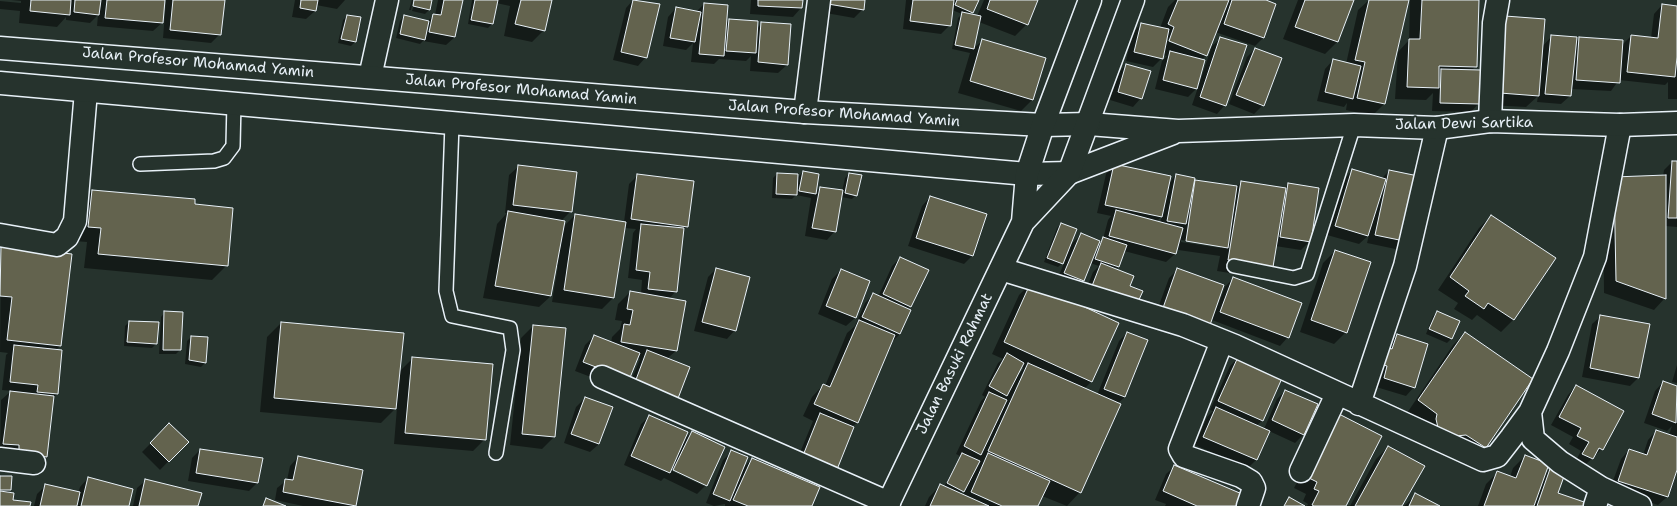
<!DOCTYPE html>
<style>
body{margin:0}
canvas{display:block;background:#26332d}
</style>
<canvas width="1677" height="506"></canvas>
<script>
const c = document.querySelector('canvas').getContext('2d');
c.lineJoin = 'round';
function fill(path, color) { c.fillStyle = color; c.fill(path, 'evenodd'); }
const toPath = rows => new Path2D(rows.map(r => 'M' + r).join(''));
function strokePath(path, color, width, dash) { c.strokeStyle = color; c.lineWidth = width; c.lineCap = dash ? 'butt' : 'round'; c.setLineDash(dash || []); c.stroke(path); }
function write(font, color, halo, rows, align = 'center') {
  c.font = font + ' "Shantell Sans",sans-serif'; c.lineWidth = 4; c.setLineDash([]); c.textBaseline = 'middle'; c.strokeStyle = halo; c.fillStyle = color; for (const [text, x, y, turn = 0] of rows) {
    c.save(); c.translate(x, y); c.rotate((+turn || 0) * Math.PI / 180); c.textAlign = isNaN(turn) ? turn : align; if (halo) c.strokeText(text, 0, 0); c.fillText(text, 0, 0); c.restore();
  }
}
const shadow = toPath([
 [11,0,164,0,162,23,153,31,97,26,98,15,90,23,66,20,66,17,57,27,19,23,20,11,0,9,0,1,21,3,21,1],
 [166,0,223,0,220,34,211,43,163,38],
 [295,0,345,0,337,9,316,5,315,11,306,19,292,17],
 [412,0,413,0,411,10,409,10],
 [415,0,431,0,429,10,425,14,412,11],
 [438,0,462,0,455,37,446,45,423,41,420,44,396,38,400,21,404,16,427,21,435,15],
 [472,0,551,0,544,30,532,42,504,36,510,6,496,3,492,24,488,28,468,24],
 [633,0,659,5,646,57,638,66,613,60,626,8],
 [751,0,802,0,801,8,793,17,750,14],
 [821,0,864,0,863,9,854,18,820,12],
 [906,0,953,0,953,6,955,0,978,0,970,15,977,16,984,0,1037,0,1027,24,1015,36,979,22,973,49,982,41,1033,99,1021,111,958,93,970,53,952,49,958,18,962,14,952,10,950,25,941,34,903,29],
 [1175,0,1263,0,1275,4,1263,38,1255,46,1215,32,1207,55,1201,60,1197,88,1188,97,1155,89,1162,61,1167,56,1163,55,1162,58,1153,67,1126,61,1132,33,1141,24,1160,28,1168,7],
 [1164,38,1202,52,1202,54,1164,40],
 [1298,0,1353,0,1337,42,1325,54,1283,39],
 [1369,0,1408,0,1384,104,1372,116,1346,110,1347,103,1344,107,1317,101,1325,69,1333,60,1346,64,1358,10],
 [1410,0,1478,0,1476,66,1472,70,1479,103,1471,112,1432,111,1433,93,1426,100,1395,99,1398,52,1409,40],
 [704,4,725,24,729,20,757,28,762,23,787,65,778,73,750,71,751,56,746,61,719,59,714,64,691,62,693,43,686,50,663,46,668,17,676,8,696,12],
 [1662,5,1677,7,1677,99,1668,99,1668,82,1665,85,1619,80,1611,91,1571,89,1570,96,1561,104,1537,102,1538,96,1526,107,1488,105,1552,36,1575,43,1580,38,1622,45,1631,36,1651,38,1654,14],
 [347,16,355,42,351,46,338,43,343,20],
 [1221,38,1225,105,1217,114,1192,105,1212,46],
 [1255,49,1263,105,1254,114,1229,104,1247,57],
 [1126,65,1141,98,1133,107,1110,100,1118,73],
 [1672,162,1677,162,1677,227,1665,226,1665,298,1654,310,1604,293,1603,190,1663,176,1664,170],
 [1114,165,1169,183,1176,175,1192,184,1196,181,1237,187,1241,182,1284,189,1288,184,1310,241,1301,250,1275,246,1272,266,1260,278,1217,271,1220,256,1178,250,1179,244,1177,243,1175,254,1166,262,1124,251,1118,267,1084,295,1093,272,1099,266,1090,263,1083,281,1074,289,1056,282,1065,261,1058,267,1044,262,1057,228,1061,224,1069,246,1081,235,1099,242,1103,239,1108,220,1111,216,1097,213,1106,174],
 [1162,216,1160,223,1156,222],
 [1181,240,1221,246,1221,248,1181,242],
 [518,167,571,211,561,221,562,228,575,215,624,222,629,184,638,175,687,226,683,231,676,291,669,299,685,301,676,351,626,393,640,359,637,358,620,388,575,371,585,345,594,336,611,343,612,337,620,329,622,321,615,320,618,304,630,292,641,294,642,280,628,278,633,233,636,229,624,228,614,297,602,309,552,302,558,266,556,266,551,296,539,307,483,298,497,224,507,213,505,213,509,175],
 [1352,171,1381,179,1389,171,1408,242,1400,250,1367,243,1369,235,1359,244,1327,235,1344,179],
 [803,172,815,193,820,188,842,191,845,178,849,174,856,195,852,199,841,197,835,231,827,240,805,236,811,198,796,195,792,199,772,198,773,178,777,174,797,178],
 [92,191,194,205,227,265,212,280,84,268,87,242,74,241,78,205],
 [930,197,985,215,972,256,964,264,908,246,922,206],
 [1491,216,1554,258,1513,320,1501,332,1477,315,1472,320,1454,309,1458,303,1438,290,1479,228],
 [1,247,60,346,55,351,57,394,53,398,46,456,38,465,0,452,1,400,11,391,2,390,6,355,8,353,0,352],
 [1335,251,1346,332,1334,344,1300,332,1323,263],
 [900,258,927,271,908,310,910,311,900,334,891,343,857,423,794,467,813,421,803,416,812,397,823,385,825,386,847,333,855,326,865,303,873,295,878,297,892,266],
 [716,269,735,330,727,339,694,331,708,277],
 [1178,269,1200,333,1155,316,1169,278],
 [841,270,869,282,855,318,846,326,818,314,832,279],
 [1233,278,1288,337,1280,346,1212,320,1225,287],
 [1031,283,1118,323,1091,382,1084,389,1097,395,1119,341,1127,333,1125,397,1117,404,1080,492,1067,506,1042,496,1037,506,925,506,929,497,941,485,944,487,960,456,956,454,981,401,985,397,982,395,998,363,1003,359,992,354,1019,295],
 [1021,367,1024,368,1018,375],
 [966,488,963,495,960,494],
 [165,312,180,350,176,354,159,354,161,317],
 [1438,312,1459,322,1451,339,1447,343,1426,334,1433,316],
 [1601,316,1638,378,1630,386,1582,377,1592,324],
 [129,322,156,344,152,348,124,346,125,326],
 [281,323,399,372,413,358,485,439,473,451,394,444,397,407,381,423,260,412,267,337],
 [533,326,565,329,554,437,542,449,510,445,521,338],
 [1465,333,1486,447,1474,459,1407,413,1453,345],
 [1397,335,1414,387,1406,396,1376,387,1389,344],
 [191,337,205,363,201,367,185,364,187,341],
 [1238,358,1281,377,1262,421,1256,426,1264,429,1277,399,1285,391,1304,434,1295,443,1269,431,1256,460,1248,468,1195,445,1207,417,1213,411,1210,410,1230,366],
 [1677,365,1677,383,1672,382],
 [1663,382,1677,387,1677,467,1667,497,1658,505,1610,489,1621,459,1629,450,1643,455,1648,440,1656,431,1669,435,1672,426,1667,431,1644,423,1655,391],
 [1576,386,1602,449,1583,467,1575,462,1581,451,1569,444,1573,437,1551,425,1568,395],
 [585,398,611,408,599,444,590,452,564,443,576,407],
 [650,416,682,441,692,432,706,485,697,494,664,478,661,481,624,465,641,424],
 [668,467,704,484,704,486,668,469],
 [169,425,187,442,160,470,142,452],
 [1326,426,1345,506,1307,506,1308,504,1303,501,1306,494,1294,488],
 [1388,447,1401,506,1350,506,1376,459],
 [200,450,257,483,249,491,188,481,192,458],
 [732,451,742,469,752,459,811,506,725,506,725,504,714,506,706,503,723,460],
 [1525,456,1544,475,1552,467,1557,493,1585,506,1478,506,1486,484,1498,472,1510,477,1513,468],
 [298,457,362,470,355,506,303,506,275,500,277,488,287,480,290,466],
 [1175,466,1235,506,1165,506,1166,504,1155,500,1166,474],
 [0,477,10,490,7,493,12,501,29,506,0,506],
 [88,478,128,506,34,506,37,494,46,485,78,493,80,487],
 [146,480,197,506,133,506,137,488],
 [1416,495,1438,506,1404,506]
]);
const building = toPath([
 [31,0,71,0,70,15,30,11,31,0],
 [75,0,101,0,99,15,74,12,75,0],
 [107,0,165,0,163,23,105,18,107,0],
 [173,0,225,0,221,35,170,30,173,0],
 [301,0,318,0,316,11,300,8,301,0],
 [414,0,432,0,430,10,413,6,414,0],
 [444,0,463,0,455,37,429,32,433,14,441,15,444,0],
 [475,0,498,0,493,24,471,20,475,0],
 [521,0,552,0,545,31,515,24,521,0],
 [633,0,660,4,647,58,621,52,633,0],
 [758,0,803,0,802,8,758,6,758,0],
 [828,0,865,0,864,10,828,4,828,0],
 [913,0,954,0,951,26,910,21,913,0],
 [957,0,979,0,973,13,955,5,957,0],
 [990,0,1038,0,1028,25,987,9,990,0],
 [1178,0,1229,0,1207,56,1169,41,1174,27,1168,24,1178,0],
 [1232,0,1266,0,1276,4,1264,38,1224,24,1232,0],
 [1305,0,1354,0,1338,42,1295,27,1305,0],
 [1369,0,1409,0,1385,104,1357,98,1365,62,1355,60,1369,0],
 [1422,0,1479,0,1477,67,1439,66,1439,88,1407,87,1409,39,1420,39,1422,0],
 [704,3,728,5,724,56,699,54,704,3],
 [1662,4,1677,6,1677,57,1675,77,1627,72,1631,35,1658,38,1662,4],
 [676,7,701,12,695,42,670,38,676,7],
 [962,12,981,16,974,49,955,45,962,12],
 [347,15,361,17,356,42,341,39,347,15],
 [404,15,429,21,425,40,400,34,404,15],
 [1505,16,1545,19,1539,96,1500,93,1505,16],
 [729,19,758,21,756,53,726,51,729,19],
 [761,22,791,24,788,65,758,62,761,22],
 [1141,23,1169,29,1163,59,1134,52,1141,23],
 [1551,35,1577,37,1571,96,1545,94,1551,35],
 [1220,37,1247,45,1226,106,1200,97,1220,37],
 [1579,37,1623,40,1620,83,1576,80,1579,37],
 [982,39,1046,58,1033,100,970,81,982,39],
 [1255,48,1282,58,1264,106,1236,95,1255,48],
 [1170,51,1205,60,1197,89,1163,80,1170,51],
 [1333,59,1361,66,1353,99,1325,92,1333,59],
 [1126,64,1151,71,1142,99,1118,92,1126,64],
 [1441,69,1481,70,1480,104,1440,103,1441,69],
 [1672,161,1677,161,1677,218,1668,218,1672,161],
 [1114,164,1171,176,1162,217,1105,205,1114,164],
 [518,165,577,172,572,212,513,205,518,165],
 [1352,169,1386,179,1368,236,1335,226,1352,169],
 [1389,170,1423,177,1409,242,1375,235,1389,170],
 [803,171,819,174,816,194,799,191,803,171],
 [777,173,798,174,797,195,776,194,777,173],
 [849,173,862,175,857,196,845,193,849,173],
 [637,174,694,181,688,227,631,219,637,174],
 [1176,174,1195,178,1186,224,1167,221,1176,174],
 [1666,175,1666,299,1616,281,1614,177,1666,175],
 [1195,180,1237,186,1228,248,1186,241,1195,180],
 [1241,181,1286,188,1273,267,1228,260,1241,181],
 [1288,183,1319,188,1311,242,1280,237,1288,183],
 [820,187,843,190,836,232,812,228,820,187],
 [92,190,195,199,195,204,233,208,228,266,98,254,101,228,88,227,92,190],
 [930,196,987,214,973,256,916,238,930,196],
 [1116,210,1183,228,1176,254,1109,236,1116,210],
 [508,211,565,221,551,296,495,286,508,211],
 [575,214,626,222,614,298,564,290,575,214],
 [1491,215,1556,258,1514,320,1488,303,1484,309,1465,296,1469,291,1450,277,1491,215],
 [1061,223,1077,229,1063,264,1047,258,1061,223],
 [641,224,684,228,677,292,648,289,650,272,636,270,641,224],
 [1081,233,1100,241,1084,281,1064,273,1081,233],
 [1103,237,1127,245,1119,267,1095,259,1103,237],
 [1,246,72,254,61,346,7,340,12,297,0,296,1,246],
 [1335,250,1371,262,1347,333,1311,320,1335,250],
 [900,257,929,270,911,307,883,294,900,257],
 [1101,263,1134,276,1130,286,1143,291,1137,304,1092,286,1101,263],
 [716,268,750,277,736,331,702,322,716,268],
 [1177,268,1224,285,1210,325,1163,308,1177,268],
 [841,269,870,281,856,318,826,306,841,269],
 [1233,277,1302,303,1289,338,1220,312,1233,277],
 [1031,282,1119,323,1092,382,1004,342,1031,282],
 [630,291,686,301,677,351,621,342,624,324,630,325,633,310,627,309,630,291],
 [873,293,911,310,900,334,862,317,873,293],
 [164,311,183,312,181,350,163,350,164,311],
 [1437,311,1460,321,1452,339,1429,329,1437,311],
 [1600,315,1650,324,1639,378,1590,368,1600,315],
 [859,320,895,335,858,423,814,404,823,384,830,387,859,320],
 [129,321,159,322,157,344,127,342,129,321],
 [281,322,404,333,396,409,274,398,281,322],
 [533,325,566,328,555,437,522,434,533,325],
 [1127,332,1148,340,1125,397,1104,389,1127,332],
 [1465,332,1533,379,1486,448,1466,435,1456,436,1439,432,1436,419,1437,414,1418,400,1465,332],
 [1397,334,1428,344,1415,388,1384,378,1387,366,1380,364,1386,347,1392,349,1397,334],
 [594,335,640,353,629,380,583,362,594,335],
 [191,336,208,337,206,363,189,360,191,336],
 [14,345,62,350,58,394,37,392,38,385,10,382,14,345],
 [647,350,690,367,677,401,634,385,647,350],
 [1007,353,1024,363,1007,396,989,386,1007,353],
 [412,357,493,364,486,440,405,433,412,357],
 [1238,357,1283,376,1263,421,1218,401,1238,357],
 [1028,363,1121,404,1081,493,988,451,1028,363],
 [1663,381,1677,386,1676,423,1652,414,1663,381],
 [1576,385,1624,411,1603,450,1599,448,1593,459,1582,454,1589,442,1577,436,1581,428,1559,417,1576,385],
 [1285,390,1318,404,1304,435,1272,420,1285,390],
 [10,391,54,396,47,457,19,453,19,445,3,444,10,391],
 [989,392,1007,400,981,455,964,446,989,392],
 [585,397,613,407,599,444,571,434,585,397],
 [1216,407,1270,431,1257,460,1203,437,1216,407],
 [820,413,854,427,836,472,802,458,820,413],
 [1337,413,1382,436,1346,506,1314,506,1312,505,1319,491,1314,489,1317,482,1305,476,1337,413],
 [649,415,688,432,670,473,631,456,649,415],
 [169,423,189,442,169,462,150,443,169,423],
 [1656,430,1677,437,1677,470,1668,497,1618,481,1629,449,1647,455,1656,430],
 [692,431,725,447,707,486,673,470,692,431],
 [1388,446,1425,466,1402,506,1355,506,1388,446],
 [200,449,263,458,258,483,196,473,200,449],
 [731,450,748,457,730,501,713,494,731,450],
 [962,453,980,461,964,492,947,483,962,453],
 [988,453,1050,481,1038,506,1002,506,971,492,988,453],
 [1525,455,1549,464,1534,506,1484,506,1497,471,1516,478,1525,455],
 [298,456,363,470,356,506,283,492,285,479,293,480,298,456],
 [752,458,820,487,812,506,748,506,733,500,752,458],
 [1174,465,1242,494,1236,506,1197,506,1163,491,1174,465],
 [1551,466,1566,471,1558,493,1587,503,1586,506,1537,506,1551,466],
 [0,476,12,476,11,490,0,490,0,476],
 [88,477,133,489,129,506,81,506,88,477],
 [145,479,202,493,198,506,139,506,145,479],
 [45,484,80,492,77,506,40,506,45,484],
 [940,484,989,506,930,506,940,484],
 [0,491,14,493,13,500,31,502,30,506,0,506,0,491],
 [1415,493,1440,506,1409,506,1415,493],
 [1289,497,1305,506,1284,506,1289,497],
 [266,498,286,506,263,506,266,498]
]);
const lane = toPath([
 [452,124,446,291,452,316,510,328,513,350,496,453],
 [140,164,214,161,224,158,233,146,234,102],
 [1234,266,1294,278,1307,274,1354,125]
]);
const street = toPath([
 [370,77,387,0],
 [805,112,819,0],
 [1490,121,1494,23,1498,0],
 [1620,125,1595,257,1558,351,1530,412,1533,439,1560,462,1601,488,1640,506],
 [0,235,57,245,67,237,75,221,86,91],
 [1001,269,1183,325,1235,346,1483,460,1497,456,1511,438,1530,412],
 [1222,341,1180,449,1184,456,1241,476,1251,482,1254,488,1248,506],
 [602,377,889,503],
 [1359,404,1405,266,1437,128],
 [0,459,34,463],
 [1301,471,1337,394],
 [1595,506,1601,488]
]);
const secondary = toPath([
 [1089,124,1178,131,1354,125,1437,128,1490,121,1620,125,1677,123],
 [1069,173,1173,133]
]);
const primary = toPath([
 [0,48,805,112,1043,125,1089,124],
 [0,83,1027,174,1069,173]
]);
const highway = toPath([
 [1023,222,1027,174,1043,125,1090,0],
 [887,506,1023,222,1069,173,1133,0]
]);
const streetNames = [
 ["Jalan Profesor Mohamad Yamin",198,63,5],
 ["Jalan Profesor Mohamad Yamin",521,90,5],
 ["Jalan Profesor Mohamad Yamin",844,114,4],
 ["Jalan Dewi Sartika",1464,124,-1],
 ["Jalan Basuki Rahmat",955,364,-64]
];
fill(shadow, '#0007');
fill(building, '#63634e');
strokePath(building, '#e8f1f8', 1);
strokePath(lane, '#e8f1f8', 16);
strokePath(street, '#e8f1f8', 25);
strokePath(secondary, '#e8f1f8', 25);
strokePath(primary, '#e8f1f8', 25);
strokePath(highway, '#e8f1f8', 25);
strokePath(lane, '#26332d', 13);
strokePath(street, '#26332d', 22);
strokePath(secondary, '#26332d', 22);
strokePath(primary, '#26332d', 22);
strokePath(highway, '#26332d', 22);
write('15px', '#e8f1f8', '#26332d', streetNames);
</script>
